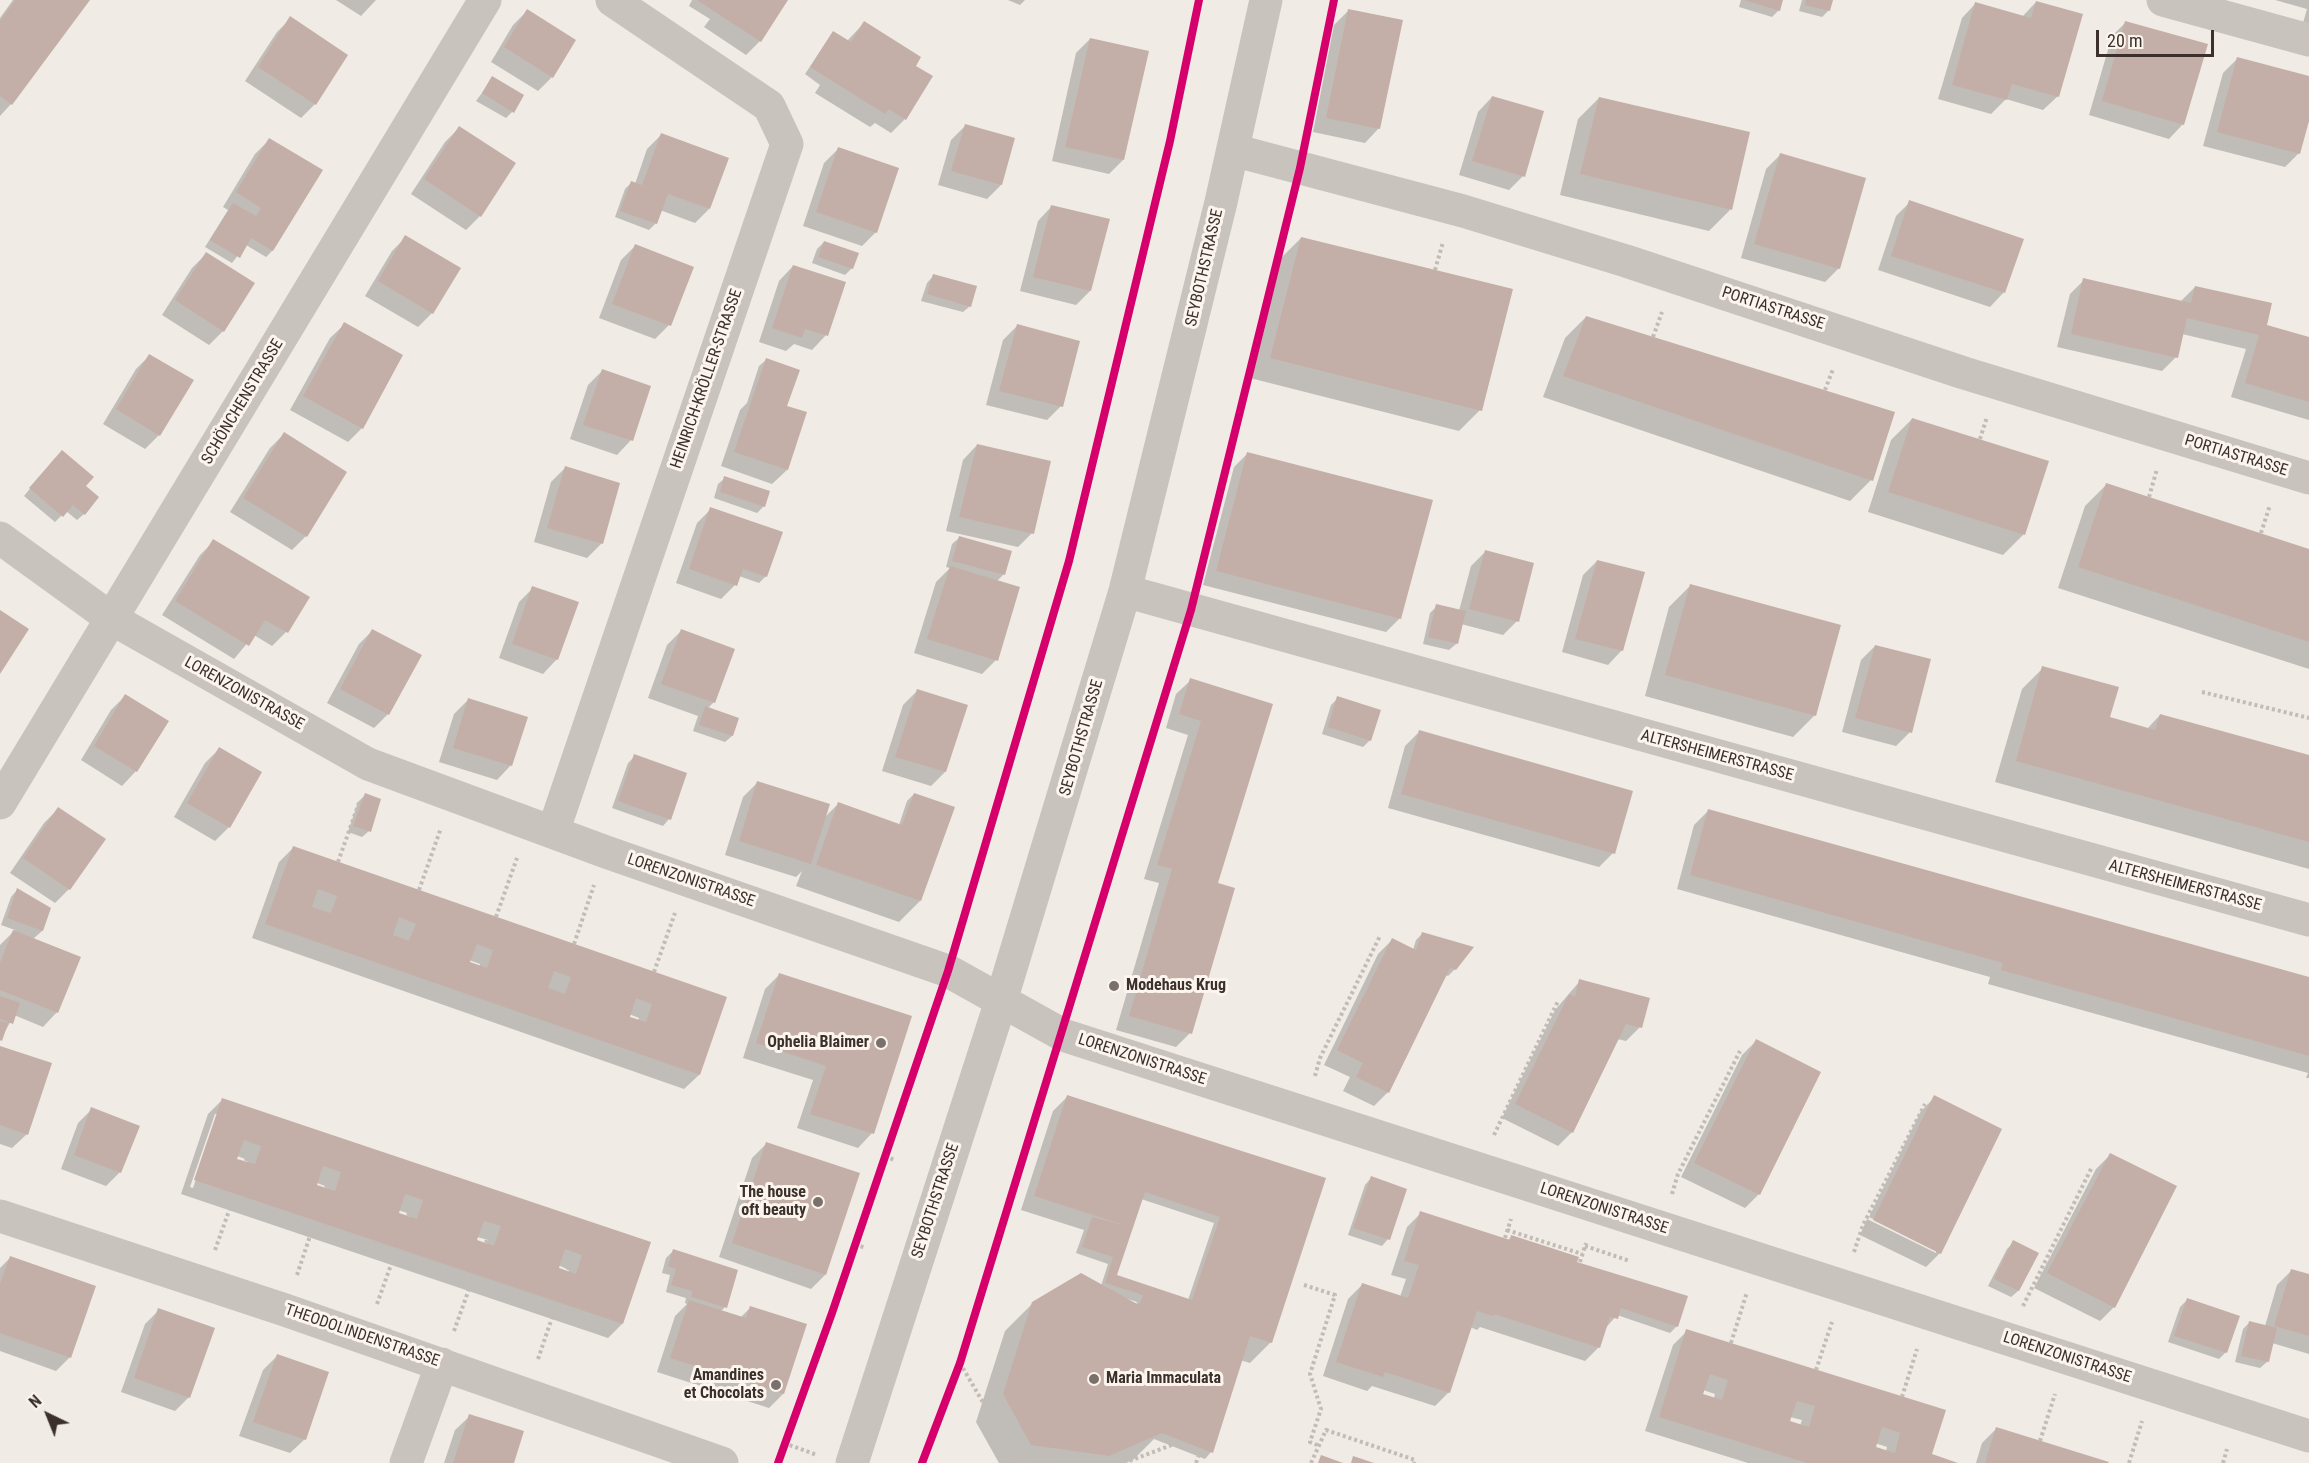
<!DOCTYPE html>
<meta charset="utf-8">
<style>
body{margin:0}
#map{position:relative;width:2309px;height:1463px;overflow:hidden;background:#f0ebe5;font-family:"Roboto Condensed",sans-serif}
canvas{display:block}
.north{position:absolute;left:18px;top:1385px;width:60px;height:60px;-webkit-text-stroke:4px #fbf5ee;paint-order:stroke;rotate:317deg;font-size:16px;font-weight:700;line-height:24px;text-align:center;color:#3b302b}
.north::after{content:'';display:block;margin:auto;width:21px;height:27px;background:#3b302b;clip-path:polygon(50% 0,100% 100%,50% 72%,0 100%)}
.scale{position:absolute;left:2096px;top:30px;width:118px;height:27px;box-sizing:border-box;border:3px solid #3b302b;border-top:0;padding-left:8px;font-size:18px;line-height:21px;white-space:nowrap;color:#3b302b;-webkit-text-stroke:4px #fbf5ee;paint-order:stroke}
</style>
<div id="map">
<canvas width="2309" height="1463"></canvas>
<div class="north">N</div>
<div class="scale">20 m</div>
</div>
<script>
const c = document.querySelector('canvas').getContext('2d');
c.lineJoin = 'round';
function fill(path, color) { c.fillStyle = color; c.fill(path, 'evenodd'); }
const toPath = rows => new Path2D(rows.map(r => 'M' + r).join(''));
function strokePath(path, color, width, dash) { c.strokeStyle = color; c.lineWidth = width; c.lineCap = dash ? 'butt' : 'round'; c.setLineDash(dash || []); c.stroke(path); }
function write(font, color, halo, rows, align = 'center') {
  c.font = font + ' "Roboto Condensed",sans-serif'; c.lineWidth = 6; c.setLineDash([]); c.textBaseline = 'middle'; c.strokeStyle = halo; c.fillStyle = color; for (const [text, x, y, turn = 0] of rows) {
    c.save(); c.translate(x, y); c.rotate((+turn || 0) * Math.PI / 180); c.textAlign = isNaN(turn) ? turn : align; if (halo) c.strokeText(text, 0, 0); c.fillText(text, 0, 0); c.restore();
  }
}
const shadow = toPath([
 [13,0,88,0,11,104,0,116,0,18],
 [336,0,376,0,361,16],
 [692,0,787,0,760,41,746,55,704,27,710,19,689,6],
 [1008,0,1025,0,1020,5],
 [1741,0,1782,0,1779,10,1772,17,1739,7],
 [1802,0,1832,0,1829,10,1822,17,1799,11],
 [2275,0,2309,0,2309,40,2299,37,2307,9],
 [2036,2,2058,96,2043,110,2006,99,1991,114,1938,99,1962,18,1976,3,2022,17],
 [527,11,552,77,538,91,491,62,513,25],
 [1348,11,1379,128,1365,143,1313,132,1334,25],
 [291,18,315,104,301,118,245,81,277,32],
 [2126,22,2183,124,2169,139,2089,115,2112,36],
 [864,23,914,66,905,119,891,133,875,123,870,127,815,93,820,85,805,74,833,32,847,41],
 [1090,39,1123,160,1109,174,1052,161,1076,53],
 [2237,59,2309,78,2309,115,2299,153,2285,167,2203,146,2223,73],
 [493,78,512,112,506,118,476,101],
 [1492,97,1523,176,1509,190,1459,175,1478,112],
 [1599,98,1730,210,1709,231,1560,195,1578,119],
 [965,126,1001,185,987,199,938,185,951,140],
 [459,128,480,216,466,230,411,194,445,142],
 [661,135,709,209,695,223,660,210,656,223,649,230,615,217,625,189,632,182,635,184,647,149],
 [269,140,272,251,266,257,246,245,232,263,205,247,228,210,223,207,255,154],
 [838,149,876,232,862,246,803,226,824,163],
 [1780,155,1839,268,1825,282,1741,258,1766,169],
 [1910,202,2004,292,1990,307,1878,270,1896,216],
 [1052,206,1090,291,1076,305,1020,291,1038,221],
 [406,237,432,313,418,327,365,296,392,251],
 [1301,238,1480,410,1459,431,1250,378,1280,259],
 [824,242,852,268,845,275,812,263,817,249],
 [635,246,669,325,655,339,599,318,621,260],
 [206,254,223,331,209,345,162,315,192,268],
 [793,266,826,335,812,350,794,344,786,351,759,342,779,281],
 [933,276,970,306,963,312,921,301,927,283],
 [2084,280,2180,302,2195,287,2265,326,2309,339,2309,420,2231,397,2246,349,2182,334,2176,357,2162,371,2057,347,2070,294],
 [1586,317,1871,480,1850,501,1543,397,1565,338],
 [345,324,362,428,348,442,290,410,330,338],
 [1017,326,1061,406,1047,420,986,405,1003,340],
 [150,355,159,435,145,449,103,424,136,369],
 [766,360,784,406,805,413,787,470,772,484,721,466,740,410,747,403,759,366],
 [602,371,649,387,631,440,617,455,570,439,588,385],
 [1912,419,2024,534,2003,555,1868,512,1891,440],
 [284,434,306,536,292,550,230,512,270,448],
 [977,445,1032,533,1018,547,946,531,963,460],
 [1248,453,1400,618,1386,632,1203,585,1234,467],
 [55,458,84,486,84,514,77,520,66,511,55,522,24,496],
 [565,468,618,484,601,544,587,558,534,542,551,482],
 [725,478,764,506,757,513,714,498,718,484],
 [2106,485,2309,550,2309,669,2058,588,2085,506],
 [711,509,766,576,759,583,739,576,735,585,721,599,676,583,697,523],
 [959,538,1010,552,1003,575,996,582,996,660,982,674,914,653,936,582,950,568,946,567,952,544],
 [214,541,308,598,286,632,272,646,254,635,234,659,162,615,200,555],
 [1485,552,1517,621,1503,635,1461,624,1456,644,1449,650,1423,644,1430,613,1437,606,1459,611,1471,566],
 [1597,561,1622,650,1608,665,1562,652,1583,575],
 [1690,586,1839,626,1814,716,1793,737,1645,696,1669,607],
 [533,588,557,659,543,674,499,658,519,602],
 [373,630,388,714,374,728,327,703,359,644],
 [681,631,714,702,707,709,737,719,732,736,725,742,693,731,698,716,648,698,667,645],
 [1875,646,1910,732,1896,746,1842,732,1861,660],
 [2043,668,2108,718,2147,729,2160,715,2309,757,2309,869,1995,782,2022,689],
 [1191,680,1271,705,1216,884,1190,1033,1176,1047,1116,1030,1159,883,1144,879,1188,735,1166,728,1176,694],
 [917,691,945,772,931,786,882,771,903,705],
 [125,696,136,771,122,786,81,760,111,710],
 [1338,698,1370,740,1363,747,1322,734,1331,705],
 [468,700,511,765,497,780,439,762,454,714],
 [1419,732,1613,853,1599,867,1388,808,1405,746],
 [219,749,229,827,215,841,174,817,205,763],
 [635,756,669,819,663,826,612,808,628,763],
 [757,783,823,819,838,804,899,825,907,801,914,794,920,901,899,922,796,886,802,871,796,877,725,855,743,797],
 [365,795,369,831,362,837,348,832,358,802],
 [58,809,104,840,69,889,55,903,10,873,44,823],
 [1708,811,2309,979,2309,1078,2306,1078,2308,1073,1988,984,1990,977,1677,889,1694,825],
 [293,848,725,998,699,1075,684,1089,252,938,279,862],
 [469,960,480,964,479,967,468,963],
 [629,1014,639,1018,638,1021,628,1017],
 [17,890,50,909,42,931,33,939,57,1012,43,1027,14,1015,0,1041,0,945,15,930,1,925,11,897],
 [1423,933,1455,969,1448,976,1445,975,1388,1092,1374,1106,1343,1091,1350,1077,1324,1065,1378,954,1392,940,1413,950,1416,940],
 [779,975,872,1133,858,1148,797,1128,813,1080,743,1058,765,989],
 [1580,981,1640,1027,1626,1041,1617,1039,1572,1132,1558,1146,1502,1118,1555,1010],
 [1756,1041,1759,1194,1745,1208,1681,1177,1742,1055],
 [0,1048,27,1134,12,1148,0,1144],
 [1067,1097,1324,1179,1271,1342,1250,1363,1240,1360,1211,1452,1205,1459,1154,1439,1133,1460,1126,1463,999,1463,976,1422,1005,1331,1033,1303,1101,1286,1108,1264,1076,1253,1084,1230,1021,1210,1053,1111],
 [1141,1199,1214,1223,1188,1300,1115,1276],
 [1125,1298,1137,1302,1136,1305],
 [1935,1097,1940,1253,1926,1267,1860,1235,1867,1219,1936,1253,1936,1250,1869,1217,1921,1111],
 [222,1100,649,1243,622,1324,608,1338,181,1194,208,1114],
 [215,1114,218,1114,193,1188,190,1187],
 [237,1156,248,1160,247,1163,235,1160],
 [317,1183,328,1187,327,1190,315,1186],
 [398,1210,410,1214,409,1218,397,1214],
 [477,1237,488,1240,486,1245,475,1241],
 [558,1265,569,1270,568,1273,557,1269],
 [92,1109,120,1172,106,1186,61,1169,78,1123],
 [766,1144,825,1275,811,1289,719,1257,752,1158],
 [2110,1155,2114,1307,2100,1321,2034,1288,2096,1169],
 [1371,1178,1388,1239,1382,1246,1348,1235,1365,1185],
 [1421,1213,1507,1241,1512,1236,1576,1263,1677,1326,1670,1333,1617,1315,1604,1330,1599,1347,1585,1361,1480,1327,1477,1330,1470,1327,1449,1392,1435,1406,1372,1386,1367,1391,1323,1376,1348,1299,1362,1285,1400,1297,1406,1279,1391,1275,1407,1227],
 [2014,1242,2037,1254,2018,1291,2011,1297,1988,1286,2007,1249],
 [673,1251,725,1307,720,1312,740,1318,751,1307,783,1394,769,1408,657,1372,675,1316,687,1304,685,1303,686,1298,666,1292,670,1275,662,1273,666,1258],
 [10,1258,70,1357,56,1371,0,1351,0,1268],
 [2291,1271,2309,1276,2309,1354,2272,1343,2267,1362,2260,1368,2235,1362,2243,1329,2249,1323,2265,1326,2277,1285],
 [2187,1300,2226,1352,2219,1359,2168,1342,2180,1307],
 [159,1310,189,1397,175,1411,121,1392,145,1324],
 [1687,1331,1944,1411,1930,1455,1954,1463,1748,1463,1645,1431,1673,1345],
 [1703,1390,1715,1394,1714,1398,1701,1395],
 [1790,1417,1802,1420,1800,1426,1789,1422],
 [1875,1443,1887,1447,1886,1451,1874,1448],
 [277,1356,305,1439,290,1453,239,1436,263,1370],
 [470,1416,512,1463,444,1463,455,1430],
 [1996,1429,2105,1463,1976,1463,1982,1443]
]);
const building = toPath([
 [15,0,90,0,12,105,0,96,0,21],
 [697,0,788,0,761,42],
 [1744,0,1783,0,1780,11],
 [1806,0,1833,0,1830,11,1805,5],
 [2036,1,2083,14,2059,97,2012,84,2007,100,1952,85,1975,2,2031,18],
 [527,9,576,40,553,78,504,47],
 [1348,9,1403,20,1380,129,1326,118],
 [290,16,348,55,316,105,258,67],
 [864,21,921,57,916,66,933,76,906,120,889,109,885,114,810,67,833,31,851,42],
 [2125,21,2208,44,2184,125,2102,101],
 [1090,38,1149,51,1124,160,1065,147],
 [2237,57,2309,76,2309,121,2300,154,2217,132],
 [492,76,524,95,514,113,482,93],
 [1492,96,1544,111,1525,177,1472,161],
 [1599,97,1750,132,1732,210,1580,174],
 [965,124,1015,138,1002,185,951,171],
 [459,126,516,163,481,217,424,179],
 [661,133,729,158,710,209,668,194,657,224,620,211,631,181,642,185],
 [269,138,323,170,273,251,251,238,240,258,210,240,233,203,256,216,261,208,236,192],
 [838,147,899,168,877,233,816,212],
 [1780,153,1866,178,1840,269,1754,244],
 [1909,200,2024,239,2005,293,1891,256],
 [1051,205,1110,219,1091,291,1033,277],
 [405,235,461,268,433,314,378,281],
 [1301,237,1513,289,1482,411,1270,358],
 [824,241,859,253,853,269,818,257],
 [635,244,694,267,671,326,612,304],
 [206,252,255,283,224,332,175,300],
 [793,265,846,282,828,336,805,329,802,338,772,328],
 [933,274,977,286,971,307,927,294],
 [2083,278,2191,303,2195,286,2272,303,2267,325,2309,337,2309,402,2245,383,2259,335,2187,318,2178,358,2071,334],
 [1586,316,1895,412,1873,481,1563,376],
 [344,322,403,355,363,429,303,396],
 [1017,324,1080,341,1063,407,999,391],
 [149,354,194,380,160,436,116,409],
 [766,358,800,370,787,406,807,412,788,470,734,452],
 [602,369,651,386,633,441,583,425],
 [1912,418,2049,461,2025,535,1888,492],
 [284,432,347,472,307,537,243,498],
 [977,444,1051,461,1034,534,959,517],
 [62,450,94,477,86,486,99,497,85,515,73,505,63,517,29,488],
 [1247,452,1433,500,1401,619,1216,571],
 [565,466,620,483,603,544,547,528],
 [724,476,770,491,765,507,720,492],
 [2106,483,2309,549,2309,642,2078,567],
 [710,507,783,532,767,577,743,569,737,586,689,569],
 [959,536,1012,551,1005,575,952,561],
 [213,539,310,597,288,633,265,620,249,646,175,601],
 [1485,550,1534,563,1519,622,1469,609],
 [1597,560,1645,572,1623,651,1575,639],
 [950,566,1020,587,998,661,927,639],
 [1690,584,1841,625,1816,716,1665,675],
 [532,586,579,602,558,660,512,644],
 [1436,604,1466,611,1458,644,1428,637],
 [0,610,29,629,0,674],
 [372,629,422,655,389,715,340,689],
 [681,629,735,649,715,703,661,684],
 [1875,645,1931,659,1912,733,1855,718],
 [2042,666,2119,687,2110,717,2155,730,2160,714,2309,755,2309,842,2016,761],
 [1190,678,1273,704,1218,883,1235,888,1192,1034,1129,1016,1172,869,1157,865,1201,721,1179,714],
 [917,689,968,705,946,772,895,757],
 [125,694,169,721,137,772,94,746],
 [1337,696,1381,710,1371,741,1328,727],
 [468,698,528,717,512,766,453,748],
 [705,706,739,718,733,736,699,725],
 [1419,730,1633,791,1615,854,1401,794],
 [219,747,262,772,230,828,187,803],
 [634,754,687,773,671,820,618,801],
 [757,781,830,804,811,864,739,841],
 [365,793,381,799,371,832,353,826],
 [914,793,955,807,921,901,816,865,838,802,902,825],
 [58,807,106,839,70,890,23,858],
 [1708,809,2309,977,2309,1056,2001,970,2003,963,1690,875],
 [293,846,727,997,700,1075,265,924],
 [318,889,337,896,331,913,312,907],
 [399,917,416,924,409,941,393,935],
 [477,944,493,950,487,968,470,962],
 [554,971,571,977,565,994,548,988],
 [636,998,652,1004,646,1022,630,1017],
 [17,888,51,908,43,931,7,918],
 [13,930,81,957,58,1013,0,990,0,963],
 [1422,932,1474,947,1456,970,1450,968,1389,1093,1356,1077,1363,1063,1337,1050,1392,938,1416,950],
 [779,973,912,1016,874,1134,810,1114,826,1066,756,1043],
 [1579,979,1650,998,1642,1028,1626,1024,1573,1133,1515,1104,1569,994,1575,997],
 [0,996,20,1003,13,1024,0,1019],
 [0,1021,8,1023,2,1041,0,1040],
 [1756,1039,1821,1072,1760,1195,1694,1163],
 [0,1046,52,1063,28,1135,0,1125],
 [1067,1095,1326,1178,1272,1343,1250,1336,1213,1453,1162,1433,1109,1456,1031,1445,1003,1394,1032,1302,1081,1273,1139,1305,1143,1295,1105,1283,1113,1257,1082,1247,1092,1217,1124,1225,1034,1196],
 [1145,1192,1220,1217,1192,1300,1117,1275],
 [1934,1095,2002,1129,1941,1254,1873,1220],
 [222,1098,651,1242,623,1324,194,1180],
 [244,1140,261,1146,255,1164,237,1159],
 [323,1166,341,1172,335,1191,317,1185],
 [405,1194,423,1200,417,1219,399,1213],
 [484,1221,501,1226,494,1246,477,1240],
 [565,1249,582,1255,576,1274,559,1268],
 [91,1107,140,1126,121,1173,74,1155],
 [766,1142,860,1173,826,1275,732,1243],
 [2110,1153,2177,1186,2115,1308,2047,1273],
 [1371,1176,1407,1189,1390,1240,1353,1228],
 [1420,1211,1510,1240,1511,1235,1579,1257,1577,1262,1688,1296,1678,1327,1621,1308,1618,1319,1610,1317,1600,1348,1494,1314,1493,1316,1477,1311,1450,1393,1385,1372,1383,1377,1336,1362,1362,1283,1408,1298,1419,1265,1404,1261],
 [2013,1240,2039,1253,2019,1291,1994,1279],
 [673,1249,738,1270,727,1308,691,1297,692,1291,671,1285,676,1269,668,1266],
 [10,1256,96,1286,71,1358,0,1333,0,1284],
 [2291,1269,2309,1274,2309,1336,2274,1326],
 [2187,1298,2240,1316,2227,1353,2174,1336],
 [689,1300,746,1318,750,1306,807,1324,784,1394,670,1358],
 [158,1308,215,1328,190,1398,134,1378],
 [2249,1321,2277,1328,2269,1362,2241,1356],
 [1686,1329,1946,1410,1932,1454,1958,1463,1807,1463,1659,1417],
 [1710,1374,1728,1380,1722,1400,1703,1394],
 [1797,1401,1815,1406,1809,1427,1790,1421],
 [1882,1427,1900,1433,1895,1453,1876,1447],
 [277,1354,329,1372,306,1440,253,1422],
 [469,1414,524,1431,514,1463,453,1463],
 [1996,1427,2109,1462,2108,1463,1985,1463],
 [1321,1455,1343,1463,1318,1463],
 [1353,1456,1374,1463,1351,1463]
]);
const path = toPath([
 [1435,270,1443,242],
 [1653,337,1662,312],
 [1825,390,1833,369],
 [1980,439,1987,417],
 [2149,497,2157,469],
 [2261,533,2270,505],
 [2202,692,2309,718],
 [338,862,360,800],
 [419,890,441,828],
 [325,901,327,893],
 [496,917,517,858],
 [405,929,408,921],
 [574,944,594,885],
 [482,956,485,947],
 [654,972,675,913],
 [560,983,563,974],
 [641,1010,644,1001],
 [1315,1076,1320,1058,1380,936],
 [1494,1135,1558,1001],
 [885,1156,894,1160],
 [246,1161,249,1153],
 [326,1188,329,1180],
 [1672,1194,1678,1174,1740,1051],
 [408,1216,411,1207],
 [1507,1230,1582,1254],
 [1505,1238,1511,1219],
 [486,1243,489,1234],
 [855,1244,865,1248],
 [1585,1246,1630,1261],
 [215,1250,235,1194],
 [1854,1252,1863,1225,1925,1104],
 [1580,1262,1586,1243],
 [568,1270,570,1262],
 [297,1275,315,1221],
 [1304,1285,1335,1295,1310,1374,1321,1409,1310,1442,1317,1445],
 [377,1304,397,1248],
 [2023,1306,2092,1167],
 [454,1331,474,1275],
 [1731,1343,1747,1292],
 [538,1359,557,1303],
 [960,1363,1016,1459,1015,1463],
 [1816,1370,1832,1322],
 [1717,1387,1721,1378],
 [1902,1397,1917,1349],
 [1803,1413,1806,1403],
 [1888,1440,1892,1430],
 [2040,1441,2055,1394],
 [784,1443,817,1455],
 [1016,1459,1056,1463],
 [1124,1463,1177,1443,1200,1452,1196,1463],
 [1311,1463,1326,1430,1415,1460,1414,1463],
 [2129,1463,2142,1421],
 [2223,1463,2227,1449]
]);
const minor = toPath([
 [2163,0,2309,40],
 [1233,150,1463,211,1626,261,1964,373,2309,478],
 [0,538,112,619,368,764,606,852,948,971,1063,1035,2309,1436],
 [1125,591,2309,920],
 [0,803,485,0],
 [553,832,787,144,769,106,612,0],
 [0,1216,285,1310,722,1463],
 [406,1463,442,1364],
 [852,1463,1001,1001,1125,591,1221,202,1266,0]
]);
const cycleway = toPath([
 [778,1463,832,1313,948,971,1069,561,1170,141,1199,0],
 [922,1463,960,1363,1191,610,1300,168,1334,0]
]);
const markers = [
 [1114,986,6,"#7a716c"],
 [881,1043,6,"#7a716c"],
 [818,1202,6,"#7a716c"],
 [1094,1379,6,"#7a716c"],
 [776,1385,6,"#7a716c"]
];
const streetNames = [
 ["SEYBOTHSTRASSE",1205,268,-77],
 ["PORTIASTRASSE",1773,309,18],
 ["HEINRICH-KRÖLLER-STRASSE",707,379,-71],
 ["SCHÖNCHENSTRASSE",243,402,-59],
 ["PORTIASTRASSE",2236,456,17],
 ["LORENZONISTRASSE",244,694,29],
 ["SEYBOTHSTRASSE",1082,738,-74],
 ["ALTERSHEIMERSTRASSE",1717,756,15],
 ["LORENZONISTRASSE",691,881,19],
 ["ALTERSHEIMERSTRASSE",2185,886,15],
 ["LORENZONISTRASSE",1142,1060,18],
 ["SEYBOTHSTRASSE",936,1201,-72],
 ["LORENZONISTRASSE",1604,1209,18],
 ["THEODOLINDENSTRASSE",362,1336,19],
 ["LORENZONISTRASSE",2067,1358,18]
];
const poiNames = [
 ["Modehaus Krug",1126,986,"left"],
 ["Ophelia Blaimer",869,1043],
 ["The house",806,1193],
 ["oft beauty",806,1211],
 ["Amandines",764,1376],
 ["et Chocolats",764,1394],
 ["Maria Immaculata",1106,1379,"left"]
];
fill(shadow, '#0003');
fill(building, '#c3afa7');
strokePath(path, '#c2bbb6', 4, [3, 3]);
strokePath(minor, '#c9c3be', 33);
strokePath(cycleway, '#d6006c', 8);
for (const [x, y, r, color] of markers) { const dot = new Path2D(); dot.arc(x, y, r, 0, 2 * Math.PI); c.fillStyle = color; c.fill(dot); strokePath(dot, '#fbf5ee', 2); }
write('16px', '#3b302b', '#fbf5ee', streetNames);
write('bold 16px', '#3b302b', '#fbf5ee', poiNames, 'right');
</script>
